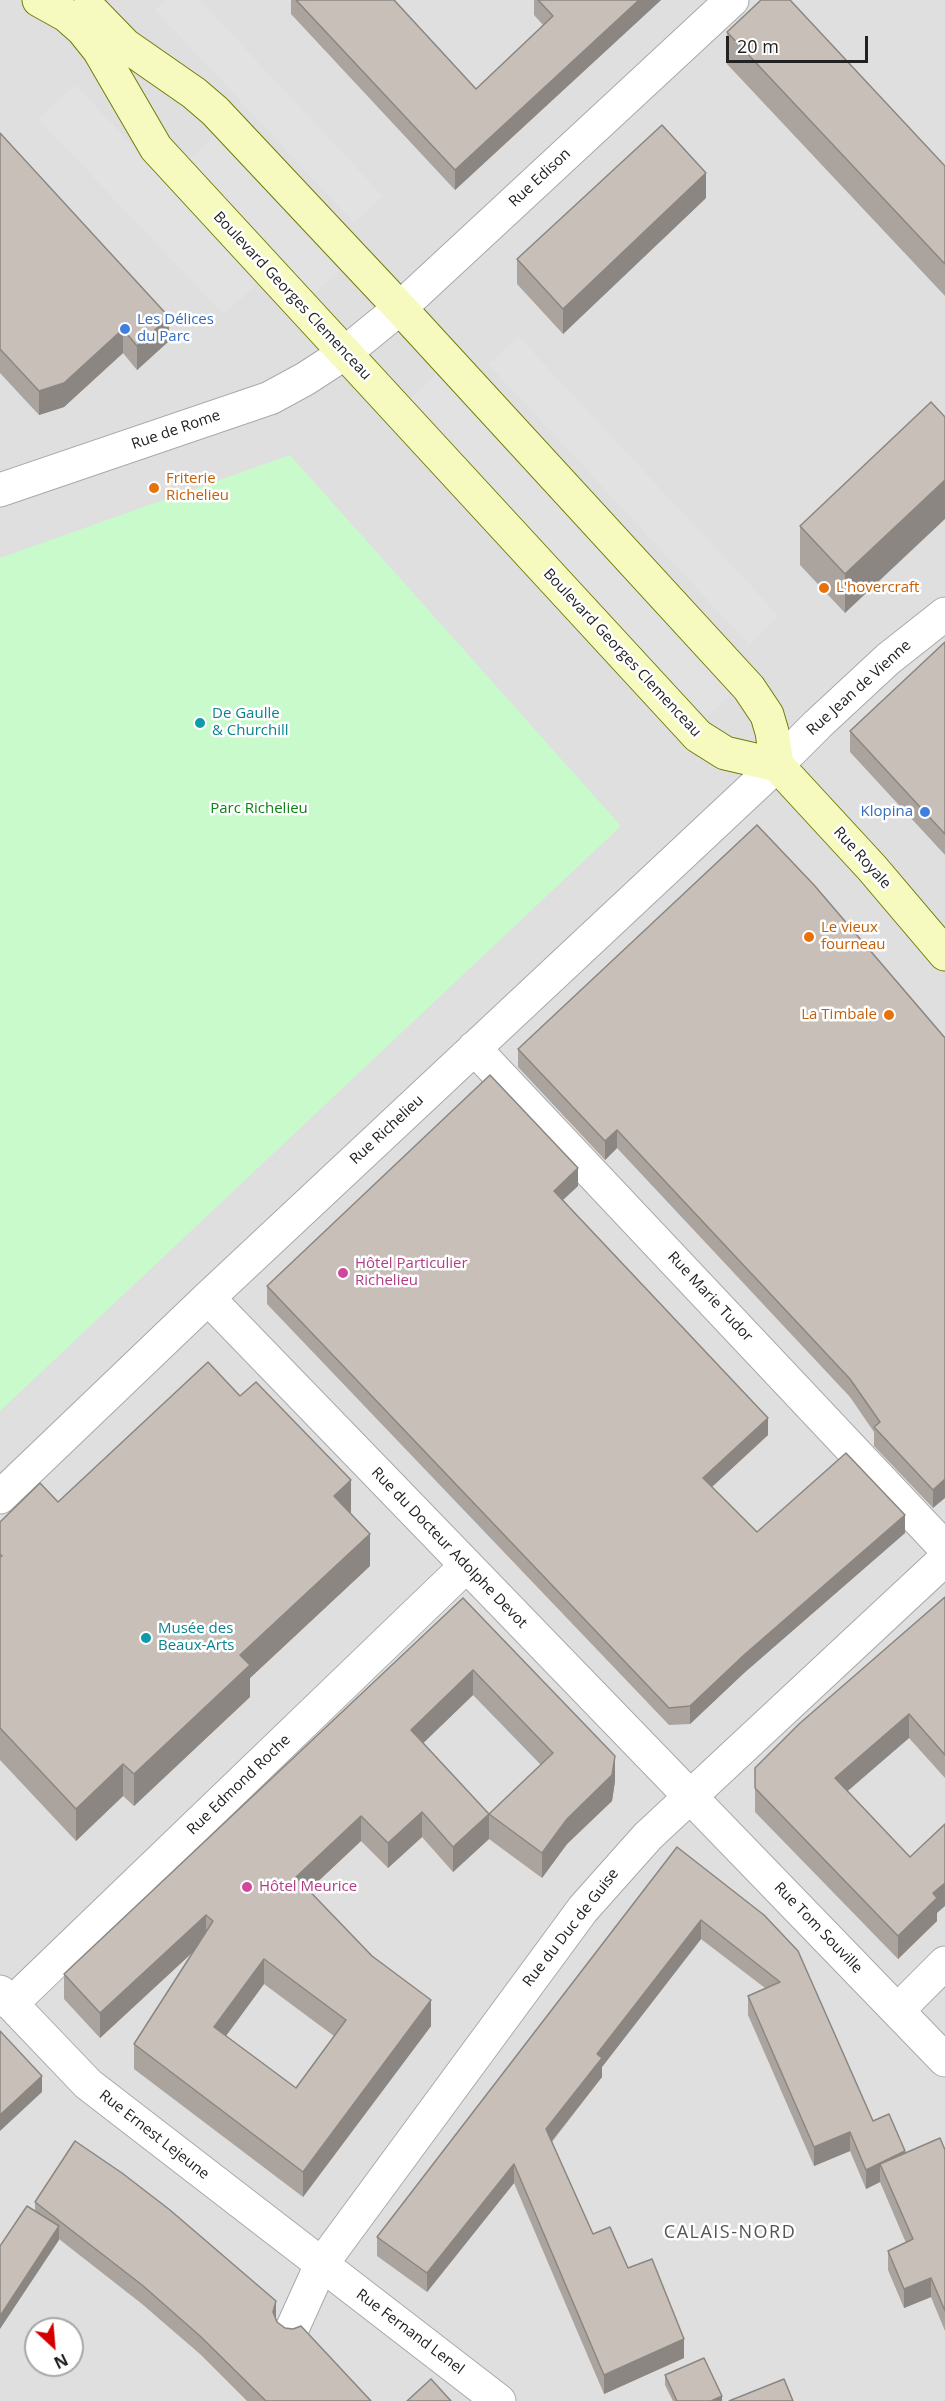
<!DOCTYPE html>
<meta charset="utf-8">
<style>
body{margin:0}
#map{position:relative;width:945px;height:2401px;overflow:hidden;background:#f2efe9;font-family:"Open Sans",sans-serif}
canvas{display:block}
.north{position:absolute;left:24px;top:2317px;width:60px;height:60px;box-sizing:border-box;background:#fff;border:2px solid #a7a7a7;border-radius:50%;rotate:154deg;font-size:16px;font-weight:700;line-height:24px;text-align:center;color:#222}
.north::after{content:'';display:block;margin:auto;width:21px;height:27px;background:#d40000;clip-path:polygon(50% 0,100% 100%,50% 72%,0 100%)}
.scale{position:absolute;left:726px;top:36px;width:142px;height:27px;box-sizing:border-box;border:3px solid #222;border-top:0;padding-left:8px;font-size:18px;line-height:21px;white-space:nowrap;color:#222;-webkit-text-stroke:4px #fff;paint-order:stroke}
</style>
<div id="map">
<canvas width="945" height="2401"></canvas>
<div class="north">N</div>
<div class="scale">20 m</div>
</div>
<script>
const c = document.querySelector('canvas').getContext('2d');
c.lineJoin = 'round';
function fill(path, color) { c.fillStyle = color; c.fill(path, 'evenodd'); }
const toPath = rows => new Path2D(rows.map(r => 'M' + r).join(''));
function strokePath(path, color, width, dash) { c.strokeStyle = color; c.lineWidth = width; c.lineCap = dash ? 'butt' : 'round'; c.setLineDash(dash || []); c.stroke(path); }
function write(font, color, halo, rows, align = 'center') {
  c.font = font + ' "Open Sans",sans-serif'; c.lineWidth = 5; c.setLineDash([]); c.textBaseline = 'middle'; c.strokeStyle = halo; c.fillStyle = color; for (const [text, x, y, turn = 0] of rows) {
    c.save(); c.translate(x, y); c.rotate((+turn || 0) * Math.PI / 180); c.textAlign = isNaN(turn) ? turn : align; if (halo) c.strokeText(text, 0, 0); c.fillText(text, 0, 0); c.restore();
  }
}
const residential = toPath([
 [0,0,945,0,945,2401,0,2401],
 [36,2329,72,2329,72,2365,36,2365]
]);
const park = toPath([
 [290,455,621,826,0,1411,0,558]
]);
const parking = toPath([
 [165,0,200,0,383,196,354,223,155,10],
 [75,85,261,280,224,315,38,119],
 [220,131,344,266,313,295,189,159],
 [518,336,779,616,749,645,488,364],
 [437,373,735,690,706,718,408,401]
]);
const street = toPath([
 [0,490,270,398,305,379,345,353,400,308,732,0],
 [474,1048,945,1548],
 [208,1298,945,2060],
 [0,1497,208,1298,777,765,818,724,888,659,945,614],
 [0,1992,88,2084,499,2401],
 [11,2004,466,1566],
 [898,2010,945,1963],
 [292,2329,321,2265,583,1909,648,1836,945,1559]
]);
const secondary = toPath([
 [39,0,66,15,83,30,99,50,156,148,698,736,725,753,777,765],
 [89,8,125,45,194,93,215,111,400,308,749,688,767,715,772,732,777,765],
 [777,765,872,868,945,954]
]);
const wall = toPath([
 [291,0,394,0,476,89,543,25,534,15,534,0,661,0,455,190,291,14],
 [727,32,945,166,945,296,727,64],
 [0,133,169,341,137,370,123,353,64,407,39,415,0,373],
 [706,198,563,334,517,284,517,259],
 [931,402,845,613,800,565,800,526],
 [945,642,945,855,850,752,850,731],
 [945,1038,933,1508,874,1446,874,1432,850,1397,617,1148,605,1160,518,1067,518,1049],
 [578,1186,563,1200,768,1435,712,1487,757,1532,905,1533,744,1673,690,1724,669,1725,267,1304,267,1286],
 [58,1502,351,1512,350,1513,370,1566,250,1678,250,1697,134,1806,123,1796,76,1841,0,1760,0,1522],
 [945,1597,945,1778,909,1738,847,1791,937,1913,937,1921,898,1959,755,1812,755,1768],
 [463,1598,615,1781,612,1801,567,1844,542,1878,489,1839,453,1872,422,1837,388,1868,361,1841,309,1890,431,2026,303,2197,134,2069,134,2044,194,1951,100,2038,64,1999,64,1974],
 [473,1695,541,1765,489,1814,423,1743],
 [264,1984,334,2036,296,2088,226,2036],
 [677,1847,764,1915,873,2121,905,2153,945,2150,945,2331,931,2297,904,2308,888,2270,888,2251,906,2243,880,2182,866,2189,850,2151,814,2166,748,2015,748,1996,765,1988,701,1939,602,2067,602,2077,552,2142,593,2234,628,2268,684,2358,604,2394,514,2183,427,2292,377,2256,377,2237],
 [35,2202,276,2318,277,2322,371,2401,247,2401,200,2354,142,2304,59,2239,35,2211],
 [665,2375,722,2401,673,2401,665,2385]
]);
const shadedWall = toPath([
 [639,0,661,0,455,190,455,170],
 [706,173,706,198,563,334,563,309],
 [169,317,169,341,137,370,137,346],
 [123,329,123,353,64,407,39,415,39,391],
 [945,480,945,519,845,613,845,574],
 [617,1130,617,1148,605,1160,605,1141],
 [578,1168,578,1186,554,1208,554,1191],
 [768,1418,768,1435,703,1495,703,1478],
 [945,1479,945,1498,933,1508,933,1490],
 [351,1480,351,1512,334,1528,334,1496],
 [905,1515,905,1533,744,1673,690,1724,690,1706,744,1655],
 [370,1534,370,1566,250,1678,250,1697,134,1806,134,1774,240,1655],
 [473,1670,473,1695,411,1755,411,1730],
 [909,1714,909,1738,835,1802,835,1778],
 [615,1756,615,1781,612,1801,567,1844,542,1878,542,1853],
 [123,1764,123,1796,76,1841,76,1809],
 [422,1812,422,1837,388,1868,388,1843],
 [489,1814,489,1839,453,1872,453,1847],
 [361,1816,361,1841,296,1902,296,1877],
 [945,1883,945,1906,937,1913,937,1921,898,1959,898,1936,933,1893],
 [206,1915,206,1940,100,2038,100,2013],
 [701,1920,701,1939,602,2067,602,2077,546,2148,546,2129,597,2054],
 [264,1959,264,1984,214,2052,214,2027],
 [431,2000,431,2026,303,2197,303,2172],
 [42,2076,42,2092,0,2131,0,2115],
 [850,2132,850,2151,814,2166,814,2147],
 [905,2151,905,2170,880,2164,880,2182,866,2189,866,2170],
 [514,2164,514,2183,427,2292,427,2273],
 [59,2226,59,2240,0,2329,0,2316],
 [931,2278,931,2297,904,2308,904,2289],
 [276,2301,276,2320,273,2312],
 [684,2339,684,2358,604,2394,604,2375],
 [722,2396,722,2401,711,2401]
]);
const building = toPath([
 [296,0,394,0,476,89,553,16,538,0,639,0,455,170,296,0],
 [761,0,790,0,945,166,945,264,727,32,761,0],
 [662,125,706,173,563,309,517,259,662,125],
 [0,133,169,317,137,346,123,329,64,383,39,391,0,349,0,133],
 [931,402,945,417,945,480,845,574,800,526,931,402],
 [945,642,945,834,850,731,945,642],
 [757,825,814,885,945,1038,945,1479,933,1490,874,1427,880,1422,850,1379,617,1130,605,1141,518,1049,757,825],
 [490,1075,578,1168,554,1191,768,1418,703,1478,757,1532,846,1453,905,1515,744,1655,690,1706,669,1708,267,1286,490,1075],
 [208,1362,240,1396,256,1382,351,1480,334,1496,370,1534,240,1655,250,1665,134,1774,123,1764,76,1809,0,1728,0,1557,2,1556,0,1554,0,1522,40,1483,58,1502,208,1362],
 [945,1597,945,1755,909,1714,835,1778,910,1857,945,1824,945,1883,933,1893,937,1898,898,1936,755,1788,755,1768,799,1724,945,1597],
 [463,1598,615,1756,612,1775,567,1819,542,1853,489,1814,453,1847,422,1812,388,1843,361,1816,296,1877,372,1956,431,2000,303,2172,134,2044,213,1921,206,1915,100,2013,64,1974,463,1598],
 [473,1670,553,1753,489,1814,411,1730,473,1670],
 [264,1959,346,2020,296,2088,214,2027,264,1959],
 [677,1847,764,1915,798,1951,873,2121,889,2114,905,2151,866,2170,850,2132,814,2147,748,1996,780,1982,701,1920,597,2054,602,2058,546,2129,593,2234,610,2227,628,2268,652,2259,684,2339,604,2375,514,2164,427,2273,377,2237,677,1847],
 [0,2031,42,2076,0,2115,0,2031],
 [940,2138,945,2150,945,2311,931,2278,904,2289,888,2251,913,2239,880,2164,940,2138],
 [75,2141,122,2173,170,2210,276,2301,273,2312,277,2322,285,2328,293,2329,301,2326,371,2401,266,2401,200,2336,142,2285,35,2202,75,2141],
 [27,2206,59,2226,0,2316,0,2246,27,2206],
 [704,2358,722,2396,711,2401,677,2401,665,2375,704,2358],
 [431,2379,451,2401,407,2401,431,2379],
 [784,2379,793,2401,729,2401,784,2379]
]);
const markers = [
 [125,329,6,"#3f7fe0"],
 [154,488,6,"#e8710a"],
 [824,588,6,"#e8710a"],
 [200,723,6,"#0f9aa8"],
 [925,812,6,"#3f7fe0"],
 [809,937,6,"#e8710a"],
 [889,1015,6,"#e8710a"],
 [343,1273,6,"#d1479c"],
 [146,1638,6,"#0f9aa8"],
 [247,1887,6,"#d1479c"]
];
const streetNames = [
 ["Rue Edison",540,178,-43],
 ["Boulevard Georges Clemenceau",292,296,47],
 ["Rue de Rome",176,430,-19],
 ["Boulevard Georges Clemenceau",622,653,47],
 ["Rue Jean de Vienne",859,688,-42],
 ["Rue Royale",862,858,48],
 ["Rue Richelieu",387,1130,-43],
 ["Rue Marie Tudor",710,1297,47],
 ["Rue du Docteur Adolphe Devot",449,1548,46],
 ["Rue Edmond Roche",239,1785,-44],
 ["Rue du Duc de Guise",571,1928,-52],
 ["Rue Tom Souville",818,1928,46],
 ["Rue Ernest Lejeune",154,2135,38],
 ["Rue Fernand Lenel",410,2332,37]
];
const shopNames = [
 ["Les Délices",137,320],
 ["du Parc",137,337],
 ["Klopina",913,812,"right"]
];
const foodNames = [
 ["Friterie",166,479],
 ["Richelieu",166,496],
 ["L'hovercraft",836,588],
 ["Le vieux",821,928],
 ["fourneau",821,945],
 ["La Timbale",877,1015,"right"]
];
const cultureNames = [
 ["De Gaulle",212,714],
 ["& Churchill",212,731],
 ["Musée des",158,1629],
 ["Beaux-Arts",158,1646]
];
const parkNames = [
 ["Parc Richelieu",259,809]
];
const hotelNames = [
 ["Hôtel Particulier",355,1264],
 ["Richelieu",355,1281],
 ["Hôtel Meurice",259,1887]
];
const quarterNames = [
 ["CALAIS-NORD",730,2233]
];
fill(residential, '#e0dfdf');
fill(park, '#c8facc');
fill(parking, '#e2e2e2');
strokePath(street, '#a9a9a9', 35);
strokePath(secondary, '#707d05', 35);
strokePath(street, '#fff', 33);
strokePath(secondary, '#f7fabf', 33);
fill(wall, '#aba49e');
fill(shadedWall, '#8b8681');
fill(building, '#c7bfb8');
strokePath(building, '#8b8681', 1.5);
for (const [x, y, r, color] of markers) { const dot = new Path2D(); dot.arc(x, y, r, 0, 2 * Math.PI); c.fillStyle = color; c.fill(dot); strokePath(dot, '#fff', 2); }
write('15px', '#222', '#fff', streetNames);
write('15px', '#366cbe', '#fff', shopNames, 'left');
write('15px', '#c56008', '#fff', foodNames, 'left');
write('15px', '#0d838f', '#fff', cultureNames, 'left');
write('15px', '#0c8416', '#fff', parkNames);
write('15px', '#b23c85', '#fff', hotelNames, 'left');
c.letterSpacing = '1.5px';
write('18px', '#555', '#fff', quarterNames);
c.letterSpacing = '0px';
</script>
